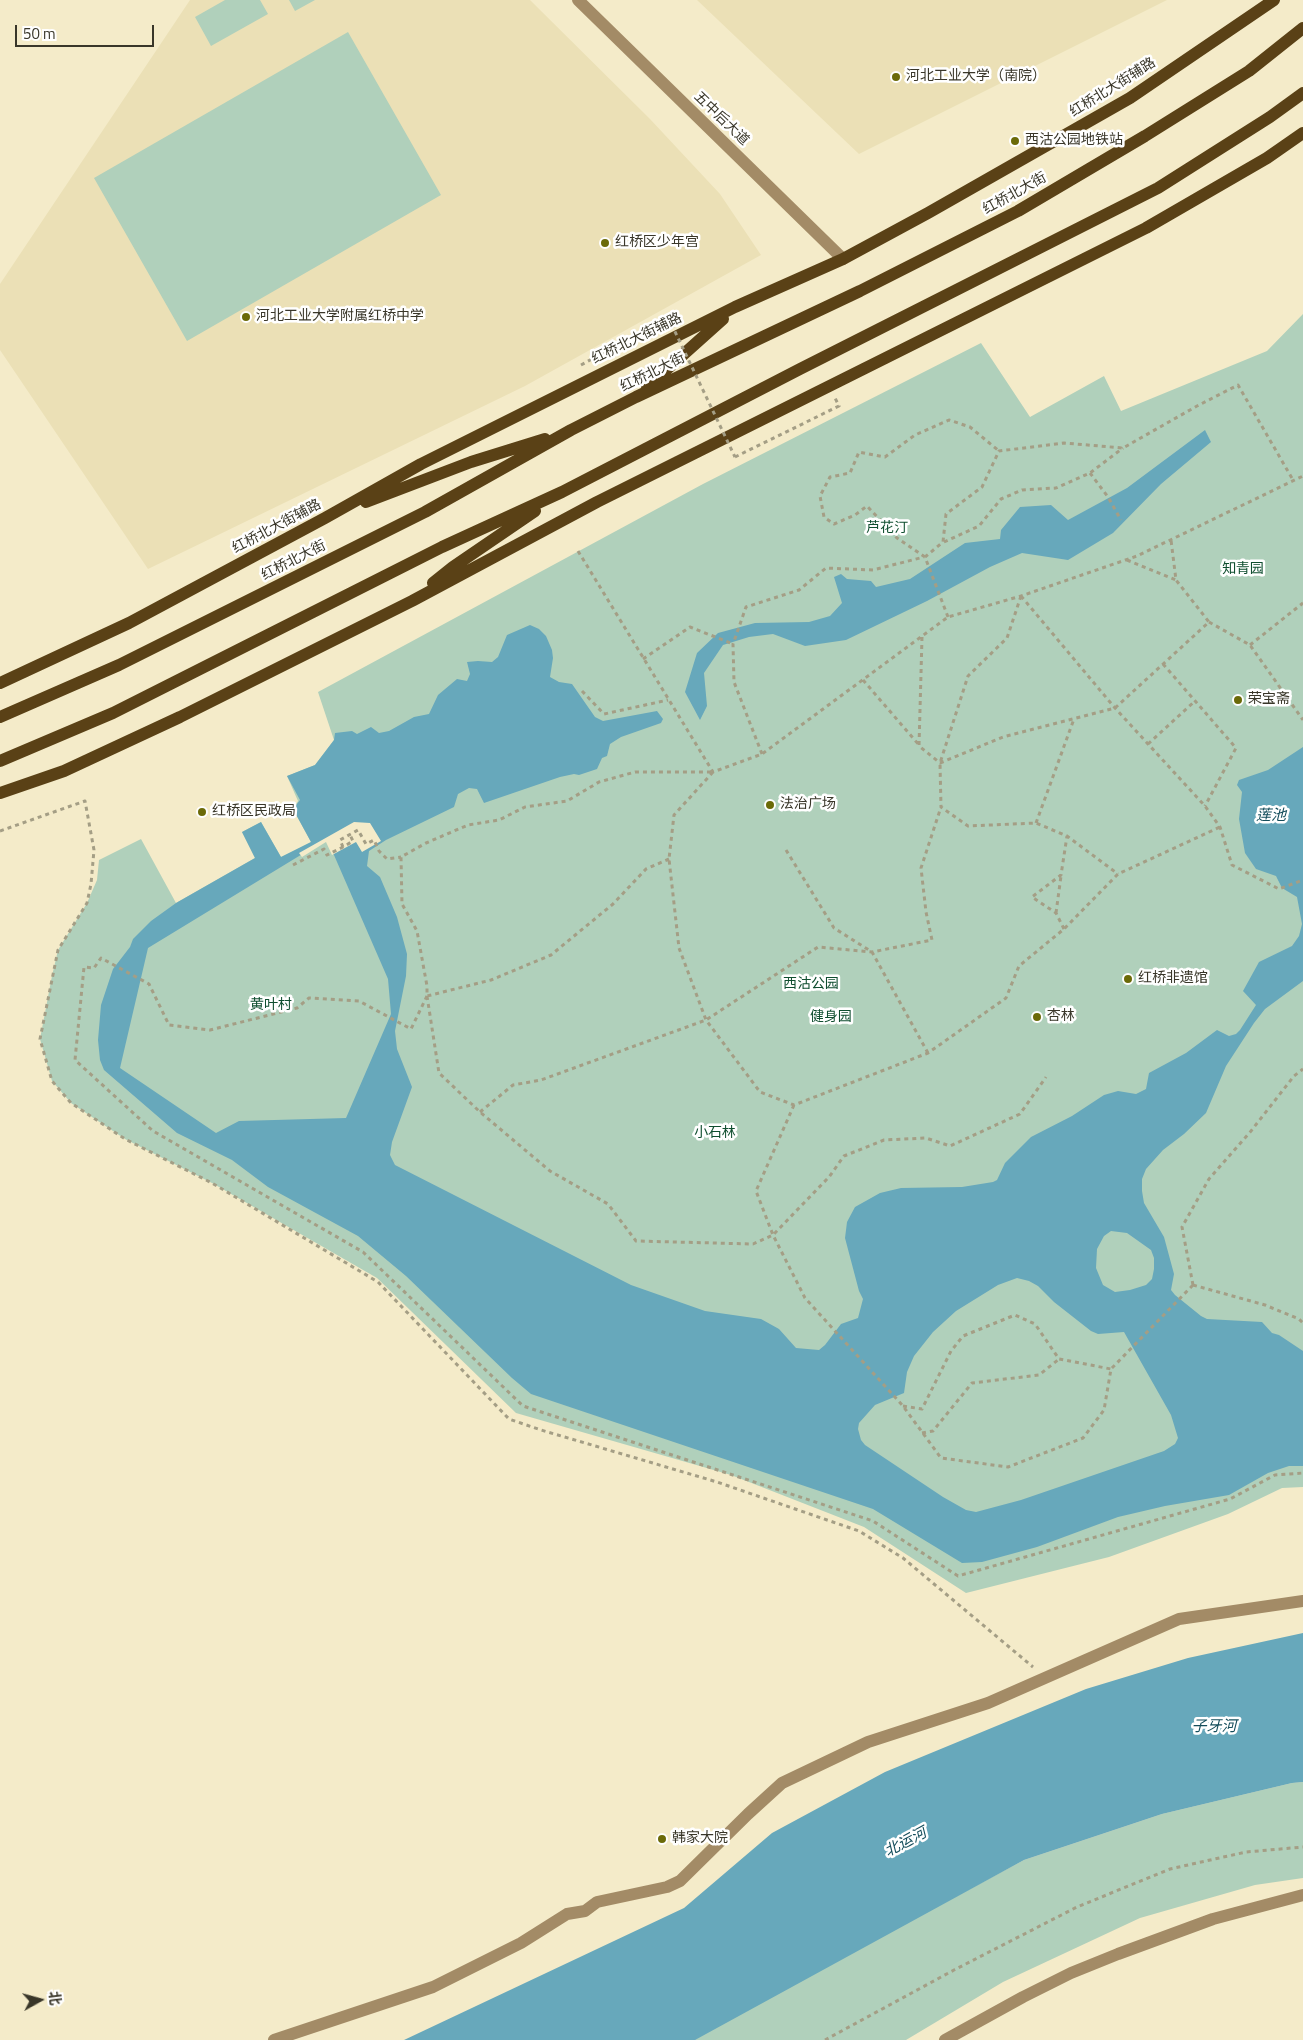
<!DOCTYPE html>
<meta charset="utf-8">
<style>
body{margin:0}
#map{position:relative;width:1303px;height:2040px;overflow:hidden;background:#f4ebc9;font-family:"Titillium Web","Noto Sans SC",sans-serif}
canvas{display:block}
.north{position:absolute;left:15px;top:1975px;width:50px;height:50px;-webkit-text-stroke:4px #fff;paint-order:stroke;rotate:83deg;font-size:14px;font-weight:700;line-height:20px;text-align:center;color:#393629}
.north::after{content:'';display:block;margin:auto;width:18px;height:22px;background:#393629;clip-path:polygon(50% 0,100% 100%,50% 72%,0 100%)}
.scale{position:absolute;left:15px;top:25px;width:139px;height:22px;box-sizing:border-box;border:2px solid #393629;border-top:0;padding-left:6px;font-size:15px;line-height:18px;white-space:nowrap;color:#393629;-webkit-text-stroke:4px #fff;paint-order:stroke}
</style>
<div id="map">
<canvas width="1303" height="2040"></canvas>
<div class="north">北</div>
<div class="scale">50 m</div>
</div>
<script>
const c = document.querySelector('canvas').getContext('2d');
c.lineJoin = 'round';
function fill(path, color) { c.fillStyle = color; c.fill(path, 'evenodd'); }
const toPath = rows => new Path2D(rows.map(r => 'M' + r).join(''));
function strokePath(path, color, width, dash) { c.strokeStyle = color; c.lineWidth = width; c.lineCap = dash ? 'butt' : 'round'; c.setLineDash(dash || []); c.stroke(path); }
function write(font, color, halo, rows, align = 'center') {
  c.font = font + ' "Titillium Web","Noto Sans SC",sans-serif'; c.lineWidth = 5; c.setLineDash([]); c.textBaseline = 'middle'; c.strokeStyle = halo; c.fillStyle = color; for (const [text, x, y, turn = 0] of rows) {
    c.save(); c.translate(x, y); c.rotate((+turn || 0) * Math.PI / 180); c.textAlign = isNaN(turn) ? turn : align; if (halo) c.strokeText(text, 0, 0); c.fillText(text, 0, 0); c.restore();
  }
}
const built = toPath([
 [190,0,530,0,650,119,720,194,761,255,525,386,148,569,0,350,0,284],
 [697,0,1167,0,859,154]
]);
const green = toPath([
 [225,0,260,0,268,14,211,46,195,17],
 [289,0,315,0,295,11],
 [348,32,441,195,187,341,94,178],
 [1303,314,1303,1487,1282,1488,1228,1514,1109,1557,966,1593,864,1527,731,1475,516,1413,377,1278,212,1183,125,1139,71,1103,52,1081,40,1039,52,976,58,950,87,903,97,880,99,860,141,839,176,903,255,858,242,832,261,822,281,857,311,842,293,809,298,801,287,776,315,765,334,740,318,692,703,484,981,343,1030,417,1104,376,1121,411,1267,351],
 [1303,1782,1303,1878,1255,1885,1140,1918,1003,1982,906,2040,688,2040,1024,1860,1162,1814,1292,1783]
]);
const water = toPath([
 [1205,430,1211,442,1161,484,1113,533,1068,560,1022,553,990,567,927,601,846,640,805,646,773,634,749,637,723,645,704,673,707,706,700,720,685,692,697,653,718,633,755,623,809,622,830,616,842,603,834,577,841,574,847,579,871,581,876,587,910,579,965,543,1000,539,1001,530,1020,507,1051,505,1068,520,1127,488],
 [530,625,539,629,546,636,552,650,553,658,550,677,559,682,572,684,595,717,603,721,657,711,663,719,661,723,621,737,610,744,607,756,602,758,597,769,579,775,574,774,560,777,484,803,477,789,469,788,458,794,454,807,386,840,369,851,367,866,380,877,397,917,407,954,406,976,395,1031,397,1049,412,1087,392,1142,390,1155,395,1165,631,1285,705,1311,761,1319,779,1329,796,1348,819,1350,825,1345,841,1324,858,1318,863,1299,859,1291,845,1238,847,1222,855,1207,880,1193,901,1188,962,1187,993,1182,997,1180,1005,1163,1031,1137,1072,1116,1104,1095,1118,1091,1136,1094,1146,1089,1149,1073,1186,1053,1217,1030,1229,1036,1236,1034,1240,1030,1256,1005,1243,991,1259,962,1292,946,1299,936,1302,924,1297,897,1282,888,1276,876,1256,869,1245,853,1239,819,1242,792,1237,785,1239,780,1268,770,1303,747,1303,981,1265,1009,1254,1023,1226,1066,1206,1113,1184,1134,1163,1150,1146,1169,1142,1179,1142,1191,1144,1203,1164,1237,1174,1274,1171,1290,1175,1295,1201,1316,1207,1319,1262,1322,1272,1333,1279,1335,1303,1351,1303,1466,1289,1466,1268,1473,1229,1495,1165,1506,1118,1517,1037,1547,982,1562,962,1563,873,1509,531,1394,512,1378,406,1276,358,1236,268,1187,232,1160,177,1133,104,1070,100,1060,98,1040,101,1005,113,969,130,947,133,939,151,921,176,903,255,858,242,832,261,822,281,857,311,842,293,809,300,800,287,776,315,765,334,740,335,733,352,731,357,734,371,727,379,733,389,731,414,717,429,714,438,695,457,679,467,681,470,674,467,662,478,661,492,662,498,657,507,635],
 [327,839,388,979,391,1014,346,1118,239,1121,216,1133,120,1068,148,948],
 [1111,1231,1127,1233,1151,1250,1154,1258,1154,1269,1152,1279,1146,1285,1130,1290,1115,1292,1103,1285,1096,1268,1097,1249,1104,1236],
 [1017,1278,1029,1281,1038,1286,1054,1302,1091,1331,1098,1334,1124,1332,1171,1415,1178,1438,1175,1444,1164,1451,1021,1500,976,1512,966,1510,943,1497,865,1445,861,1440,858,1429,859,1423,875,1405,904,1393,907,1372,914,1356,933,1332,956,1311,998,1285],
 [1303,1633,1303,1782,1292,1783,1162,1814,1024,1860,695,2040,404,2040,684,1908,772,1833,885,1772,1086,1689,1188,1658]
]);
const pier = toPath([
 [354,822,370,823,381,841,362,852,356,842,332,855,326,842,302,857,299,853]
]);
const path = toPath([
 [581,365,668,317],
 [735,457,839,406,835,398],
 [1090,473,1108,497,1121,520],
 [944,542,979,526,1001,499,1022,490,1056,488,1090,473,1123,448],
 [578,551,713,772,762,754,948,617,1021,596,1137,556,1303,476],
 [925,557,897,538,867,506,855,515,834,524,824,517,820,496,830,477,850,473,859,452,885,457,915,435,949,420,970,427,999,451],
 [1127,560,1176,580],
 [1021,596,1007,638,968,676,940,763,941,807,968,826,1036,823,1067,836,1118,874],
 [1021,596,1115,708,1205,806,1220,827,1232,865,1279,889,1303,880],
 [948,617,925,557,943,542,946,514,982,487,999,451,1064,443,1123,448,1197,406,1238,385,1293,480],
 [1209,622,1250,645,1303,720],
 [922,637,919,746,940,763,1003,737,1115,708,1209,622,1176,580,1171,540],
 [1250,645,1303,603],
 [643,659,690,627,733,644],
 [1163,664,1236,748,1205,806],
 [863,680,919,745],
 [582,691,604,714,668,700],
 [1148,744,1195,701],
 [762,754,734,682,733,644,746,607,799,590,826,568,873,570,924,557],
 [713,772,674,815,669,859,679,948,706,1020,760,1092,794,1105,928,1053,1006,998,1019,966,1064,929,1118,874,1220,827],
 [1036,823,1074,719],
 [0,831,85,801,94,850,91,884,87,903,58,950,40,1039,52,1081,71,1103,125,1139,212,1183,378,1282,509,1419,541,1430,717,1482,859,1531,903,1558,1033,1667],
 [343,847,340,840,358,830,366,844,374,840,379,851,387,859,401,857],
 [786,850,834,928,872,952,928,1053],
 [669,859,646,869,613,904,551,955,491,980,427,996,427,986,417,931,402,904,401,857,426,843,468,825,499,820,525,807,567,801,599,782,635,772,712,772],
 [293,865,324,849,327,855,343,847,353,841,350,835],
 [1056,913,1061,876],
 [1064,929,1056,913,1032,897,1061,875,1067,836],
 [427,996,411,1029,359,1001,309,998,297,1008,210,1030,169,1025,149,984,101,958,94,968,84,967,75,1060,153,1131,363,1252,523,1406,873,1521,958,1576,1230,1499,1275,1475,1303,1473],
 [427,996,439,1073,480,1112,550,1171,608,1204,636,1241,753,1244,773,1235,829,1177,844,1156,884,1140,926,1138,950,1146,1020,1114,1046,1077],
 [794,1105,756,1191,773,1235,805,1298,903,1406,941,1458,1008,1467,1083,1438,1104,1410,1111,1369,1193,1285],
 [480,1112,513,1085,541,1080,706,1020,818,947,872,952,932,940,926,912,921,868,941,807],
 [1193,1285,1182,1227,1209,1179,1251,1131,1294,1076,1303,1069],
 [1193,1285,1265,1305,1299,1319,1303,1323],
 [903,1406,922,1409,951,1351,963,1336,1015,1315,1035,1324,1059,1359,1111,1369],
 [922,1433,933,1431,972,1383,1039,1375,1059,1359],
 [825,2040,954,1970,1077,1907,1170,1869,1246,1852,1303,1847]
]);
const minor = toPath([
 [578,0,843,259],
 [274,2040,433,1987,521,1943,567,1914,585,1911,597,1902,667,1887,680,1881,748,1814,782,1783,868,1742,988,1703,1179,1619,1303,1601],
 [945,2040,1023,1997,1071,1973,1118,1954,1213,1919,1303,1895]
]);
const major = toPath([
 [647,387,723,319],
 [366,502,471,462,545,439],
 [433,583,453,567,535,511],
 [0,683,129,623,325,518,421,464,735,307,843,259,928,213,1130,98,1274,0],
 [0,717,119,665,425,512,571,430,636,397,860,291,1018,211,1145,136,1249,71,1303,28],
 [0,761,113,713,442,547,562,492,800,369,1158,188,1270,117,1303,93],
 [0,793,64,771,180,717,412,601,597,502,1146,228,1267,158,1303,133]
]);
const pathBridge = toPath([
 [668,317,735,457]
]);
const markers = [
 [896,77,5,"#6b6a08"],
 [1015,141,5,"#6b6a08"],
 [605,243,5,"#6b6a08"],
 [246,317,5,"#6b6a08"],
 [1238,700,5,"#6b6a08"],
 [770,805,5,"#6b6a08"],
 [202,812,5,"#6b6a08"],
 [1128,979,5,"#6b6a08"],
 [1037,1017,5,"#6b6a08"],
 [662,1839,5,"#6b6a08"]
];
const poiNames = [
 ["河北工业大学（南院）",906,77],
 ["西沽公园地铁站",1025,141],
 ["红桥区少年宫",615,243],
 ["河北工业大学附属红桥中学",256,317],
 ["荣宝斋",1248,700],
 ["法治广场",780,805],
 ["红桥区民政局",212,812],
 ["红桥非遗馆",1138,979],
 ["杏林",1047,1017],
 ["韩家大院",672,1839]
];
const streetNames = [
 ["红桥北大街辅路",1113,88,-32],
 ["五中后大道",721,119,44],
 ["红桥北大街",1015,194,-29],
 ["红桥北大街辅路",637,339,-26],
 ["红桥北大街",653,373,-26],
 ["红桥北大街辅路",277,527,-28],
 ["红桥北大街",294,561,-27]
];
const parkNames = [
 ["芦花汀",887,529],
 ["知青园",1243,570],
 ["西沽公园",811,985],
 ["黄叶村",271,1006],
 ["健身园",831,1018],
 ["小石林",715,1134]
];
const waterNames = [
 ["莲池",1271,816],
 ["子牙河",1214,1727],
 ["北运河",906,1843,-28]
];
fill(built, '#ebe0b6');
fill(green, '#b0d0bb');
fill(water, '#67a8bb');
fill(pier, '#f4ebc9');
strokePath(path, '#a49e85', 3, [4, 4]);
strokePath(minor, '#a38b66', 12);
strokePath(major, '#5a4116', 12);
strokePath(pathBridge, '#a49e85', 3, [4, 4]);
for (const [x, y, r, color] of markers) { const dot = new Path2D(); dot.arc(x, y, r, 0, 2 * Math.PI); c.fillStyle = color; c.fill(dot); strokePath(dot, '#fff', 2); }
write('14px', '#393629', '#fff', poiNames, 'left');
write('14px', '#393629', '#fff', streetNames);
write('14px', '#0f4e2f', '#fff', parkNames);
write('italic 15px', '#144d5b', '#fff', waterNames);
</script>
